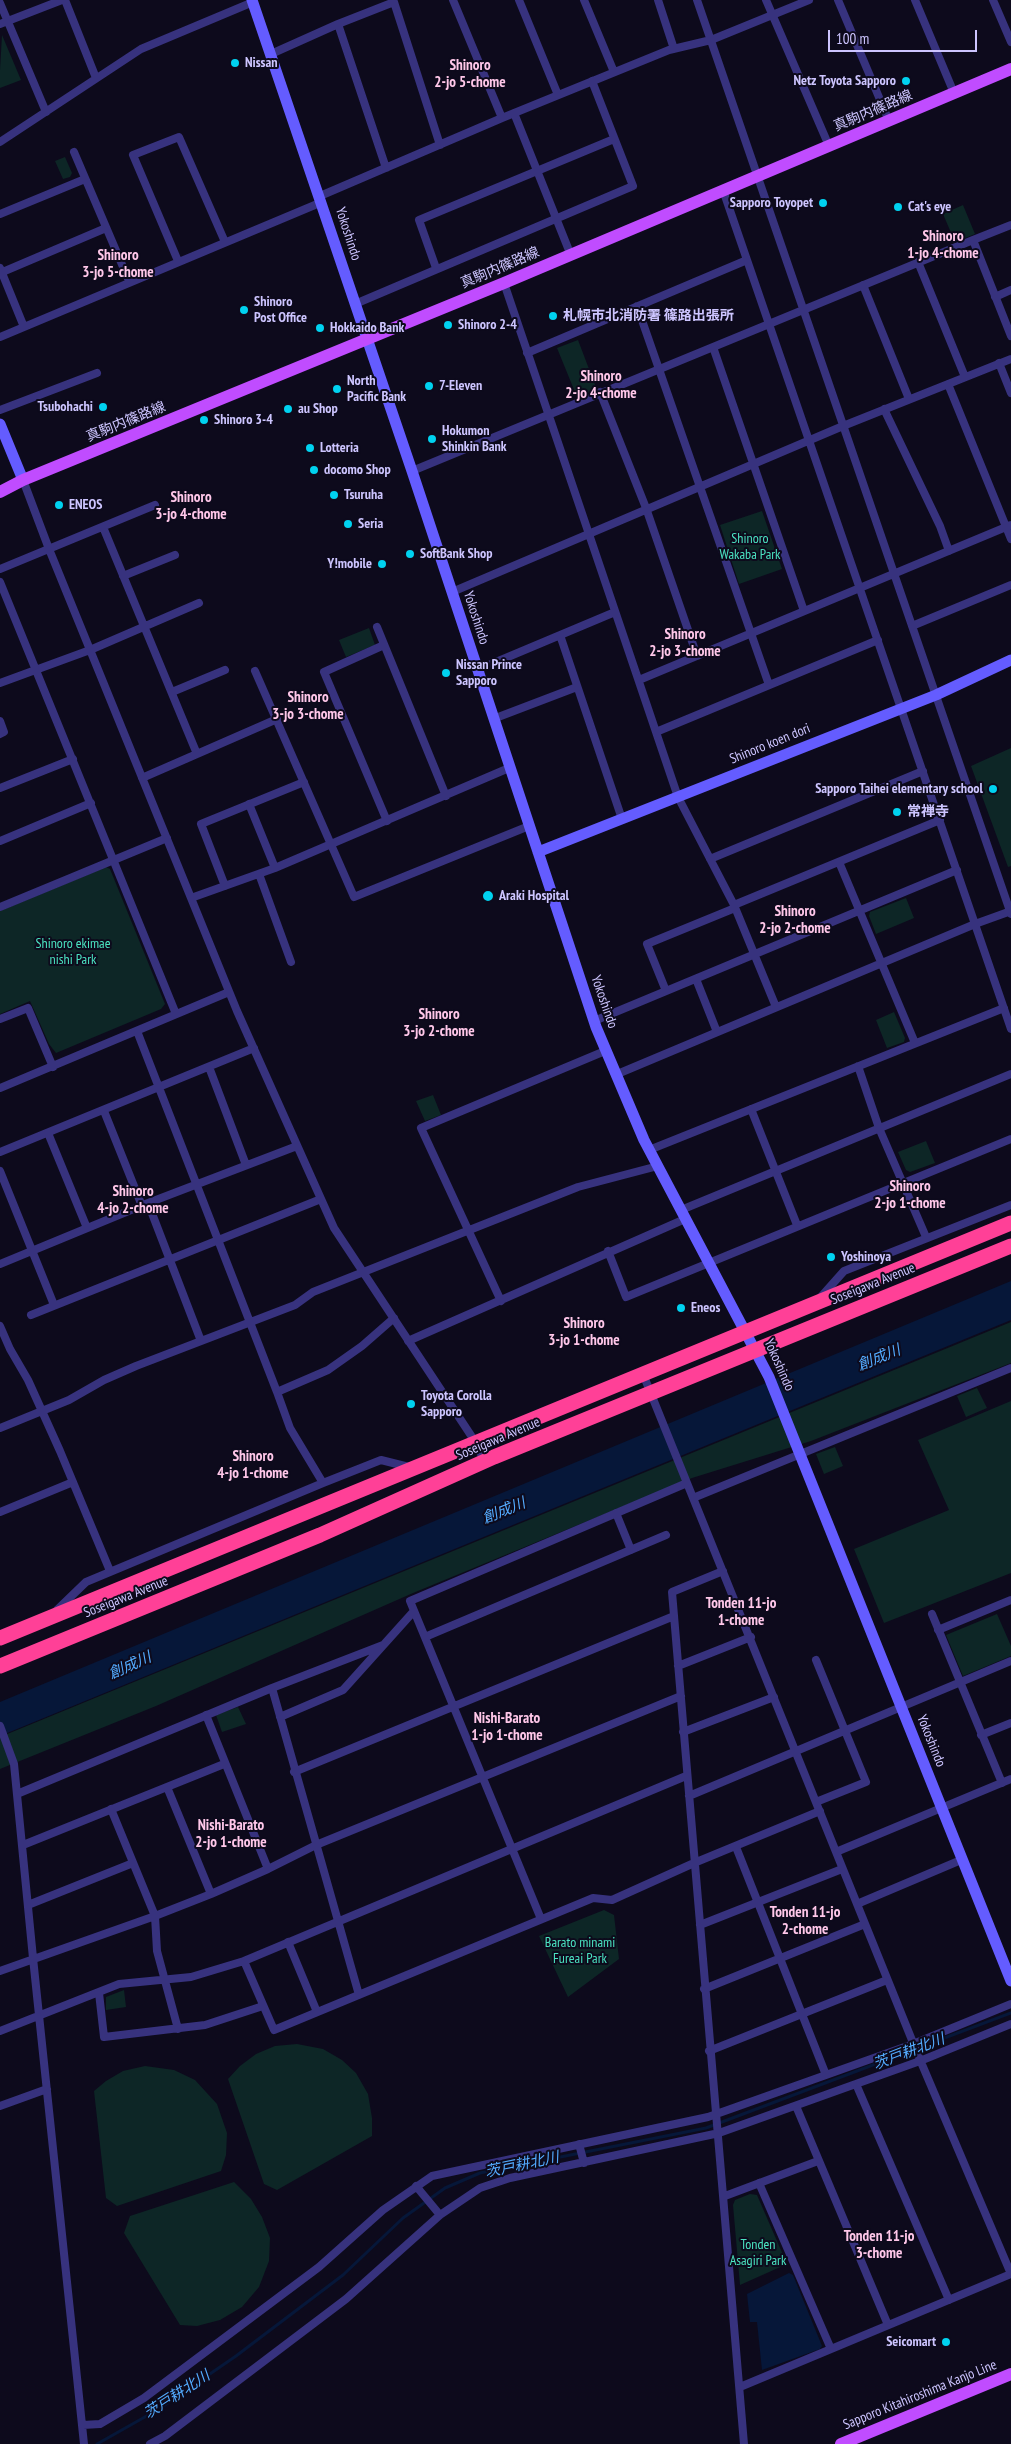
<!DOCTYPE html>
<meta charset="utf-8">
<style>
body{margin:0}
#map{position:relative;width:1011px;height:2444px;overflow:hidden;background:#0d0a1c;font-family:"PT Sans Narrow",sans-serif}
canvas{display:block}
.scale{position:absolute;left:828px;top:30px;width:149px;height:22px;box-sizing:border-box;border:2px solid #cdc5ff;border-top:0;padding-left:6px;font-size:15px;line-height:18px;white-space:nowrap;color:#cdc5ff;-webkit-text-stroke:4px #0d0a1c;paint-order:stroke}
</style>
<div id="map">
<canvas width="1011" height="2444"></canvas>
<div class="scale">100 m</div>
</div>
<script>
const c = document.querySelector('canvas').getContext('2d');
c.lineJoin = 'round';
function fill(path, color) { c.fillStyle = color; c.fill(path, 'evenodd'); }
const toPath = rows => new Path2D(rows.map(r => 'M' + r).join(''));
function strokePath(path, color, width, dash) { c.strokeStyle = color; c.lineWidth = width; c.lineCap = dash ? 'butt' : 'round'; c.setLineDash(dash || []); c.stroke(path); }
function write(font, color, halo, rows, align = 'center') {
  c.font = font + ' "PT Sans Narrow","Noto Sans JP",sans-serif'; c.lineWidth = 4; c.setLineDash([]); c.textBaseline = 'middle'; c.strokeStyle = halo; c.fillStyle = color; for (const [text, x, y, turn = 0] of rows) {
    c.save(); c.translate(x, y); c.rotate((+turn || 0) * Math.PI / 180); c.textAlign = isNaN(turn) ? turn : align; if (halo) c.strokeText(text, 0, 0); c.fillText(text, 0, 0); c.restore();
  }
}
const green = toPath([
 [2,35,21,80,0,88,0,70],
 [65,157,72,173,70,177,63,179,55,161],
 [963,205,975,234,955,242,943,214],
 [578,340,597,390,577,397,557,348],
 [762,511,782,569,739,584,720,525],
 [369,628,375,645,346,657,339,640],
 [1011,748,1011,866,1008,867,971,766],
 [106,867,110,869,165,1004,161,1009,56,1053,49,1044,30,1001,0,1014,0,911],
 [906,898,914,918,876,934,869,916,870,912],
 [894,1012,905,1038,904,1042,887,1048,876,1020],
 [433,1095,441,1115,425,1121,416,1101],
 [926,1141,935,1163,910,1172,906,1170,898,1152],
 [1011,1322,1011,1363,811,1441,692,1478,413,1593,156,1706,0,1769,0,1737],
 [977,1388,987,1408,966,1417,957,1396],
 [1011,1401,1011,1573,884,1623,854,1549,949,1510,918,1440],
 [835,1447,843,1466,824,1474,816,1454],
 [997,1614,1011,1646,1011,1656,963,1676,946,1635],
 [238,1707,246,1724,222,1732,216,1715],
 [604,1910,614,1915,619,1959,568,1997,539,1936],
 [124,1990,126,2007,106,2010,106,1997],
 [297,2044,323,2049,342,2060,356,2073,368,2094,372,2118,372,2136,277,2190,264,2184,228,2079,240,2066,256,2054,275,2046],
 [145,2066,174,2070,195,2080,217,2104,227,2133,226,2155,221,2171,117,2206,106,2198,94,2091,106,2081,123,2071],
 [234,2182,251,2199,262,2217,270,2238,269,2261,259,2287,242,2307,220,2320,197,2326,180,2325,124,2233,130,2216],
 [750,2194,757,2195,787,2264,740,2285,733,2205,735,2200]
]);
const water = toPath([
 [1011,1281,1011,1320,0,1736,0,1702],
 [789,2273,793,2275,822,2346,820,2349,762,2370,757,2322,750,2322,747,2294]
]);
const stream = toPath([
 [97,2444,159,2409,236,2356,343,2275,403,2218,445,2188,480,2173,706,2128,1011,2013]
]);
const street = toPath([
 [65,0,96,78],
 [453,0,502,118,669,50,711,40,809,0],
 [519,0,558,95],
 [584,0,614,72],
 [658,0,674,49],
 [697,0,1011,914],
 [766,0,829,146],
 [838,0,889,121],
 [915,0,954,93],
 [993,0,1011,42],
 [0,3,46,112],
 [0,24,62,0],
 [271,54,338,24],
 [514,113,570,253],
 [0,142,141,49,253,2],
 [74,152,129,281],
 [386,168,338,24,394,2,440,145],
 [723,190,1011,1029],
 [320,196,502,118],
 [0,214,85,179],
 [973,240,1011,225],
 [178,261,133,155,179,137,225,242],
 [918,262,965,377],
 [0,268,24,327],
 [436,268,419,220,614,139],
 [0,273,106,228],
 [504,283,678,797,734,905,776,1007],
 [863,285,909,399],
 [995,297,1011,290],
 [355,304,633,186,592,81],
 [637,306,769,685],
 [0,337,322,202],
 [713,347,804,611],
 [527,353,747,260],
 [999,363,1011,393],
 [948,384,1011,539],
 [600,392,646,508,697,656],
 [884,409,940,526,949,551],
 [0,410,97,373],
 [412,471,973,240,1011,336],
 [23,480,49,549,237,1011,334,1228,476,1443,484,1461],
 [103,527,197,754],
 [0,569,155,505],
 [123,576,175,555],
 [0,582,176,1014],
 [452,592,843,426,1011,359],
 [912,626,1011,585],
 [377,627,446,796],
 [560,635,622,819],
 [384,645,324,672,387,821],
 [477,670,615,612],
 [255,671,354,897,529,826],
 [639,680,1011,525],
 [0,683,90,650,199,603],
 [172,692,225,670],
 [493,719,577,687],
 [0,721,4,732,0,734],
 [656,732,878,640],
 [142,778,277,719],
 [0,788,73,759],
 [249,804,275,868],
 [0,841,91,803],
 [710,859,923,771],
 [839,862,915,1043],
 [259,874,291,962],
 [225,886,201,824,304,782],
 [191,898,275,868,509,768],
 [734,905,940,820],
 [0,907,167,838],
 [696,979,717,1032],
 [666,991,647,944,735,908],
 [0,1019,28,1008,53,1067],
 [594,1021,957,870],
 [137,1031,277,1392,328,1370,362,1346,394,1318],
 [858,1066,879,1128,926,1237],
 [209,1067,246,1165],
 [615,1075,975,924,1011,911],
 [0,1088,229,992],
 [751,1109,797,1225],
 [104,1111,142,1206],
 [48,1133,87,1228],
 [649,1150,1004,1008],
 [0,1152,254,1048],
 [0,1171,54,1305],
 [148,1203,201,1341],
 [681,1210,1011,1074],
 [608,1251,626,1297,1011,1139],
 [0,1264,148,1203,297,1146],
 [820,1298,844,1271,1011,1205],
 [501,1301,421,1128,605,1051],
 [31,1315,321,1199],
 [0,1326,10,1349,28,1380,60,1451,110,1571],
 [408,1341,685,1219],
 [643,1374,918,2055,1011,2274],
 [277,1392,290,1428,323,1483],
 [0,1428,69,1400,104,1380,136,1366,295,1305,313,1292,578,1187,658,1166],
 [693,1498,1011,1368],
 [0,1512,73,1482],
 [616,1513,631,1550],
 [723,1571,672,1592,744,2444],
 [57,1610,86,1582,323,1483,381,1460,409,1467],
 [932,1614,1002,1783],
 [938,1630,1011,1600],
 [425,1637,666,1535],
 [816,1660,866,1782,816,1802],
 [678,1666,751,1637],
 [272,1688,359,1995],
 [206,1715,268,1869],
 [280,1717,343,1690,414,1611],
 [0,1726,14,1764,33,1958,84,2444],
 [683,1732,774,1697],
 [981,1735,1011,1723],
 [294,1772,674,1616],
 [686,1776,244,1961,274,2030,593,1898,612,1900,694,1863,820,1811],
 [167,1787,211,1894],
 [17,1794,272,1688,383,1645],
 [689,1796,1011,1661],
 [111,1809,155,1916,157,1951,178,2029],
 [23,1845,224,1764],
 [736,1847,826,2075],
 [836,1852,1011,1779],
 [857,1904,961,1860],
 [28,1905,133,1863],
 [541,1919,410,1601,687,1483],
 [700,1925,842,1869],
 [288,1942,317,2012],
 [0,1971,155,1916,211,1894,268,1869,316,1845,681,1696],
 [704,1989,865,1924],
 [99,1993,104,2037,205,2025,263,2006],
 [0,2031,119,1984,191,1977,244,1961],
 [709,2051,887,1980],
 [856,2084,949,2300],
 [0,2106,47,2089],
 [796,2106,888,2325],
 [579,2144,584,2163],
 [759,2183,831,2349],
 [416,2186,440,2215],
 [725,2196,818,2161],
 [740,2387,1011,2274],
 [83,2425,100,2424,144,2398,319,2267,383,2210,432,2176,708,2117,913,2044,1011,2004],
 [150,2444,165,2436,346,2299,440,2215,480,2188,510,2178,719,2133,920,2061,1011,2024]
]);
const secondary = toPath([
 [252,0,412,471,596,1027,644,1140,769,1377,1011,1981],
 [0,424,23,480],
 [538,852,936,695,1011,660]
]);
const primary = toPath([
 [0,492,23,480,504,283,1011,69],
 [841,2444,1011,2374]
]);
const highway = toPath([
 [0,1638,1011,1223],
 [0,1666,320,1535,494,1457,1011,1246]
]);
const markers = [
 [235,63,5,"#00d2f0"],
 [906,81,5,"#00d2f0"],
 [823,203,5,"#00d2f0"],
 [898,207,5,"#00d2f0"],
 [244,310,5,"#00d2f0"],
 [553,316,5,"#00d2f0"],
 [448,325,5,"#00d2f0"],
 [320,328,5,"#00d2f0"],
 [429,386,5,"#00d2f0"],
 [337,389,5,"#00d2f0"],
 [103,407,5,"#00d2f0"],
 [288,409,5,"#00d2f0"],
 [204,420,5,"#00d2f0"],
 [432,439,5,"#00d2f0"],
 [310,448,5,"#00d2f0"],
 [314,470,5,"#00d2f0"],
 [334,495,5,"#00d2f0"],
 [59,505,5,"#00d2f0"],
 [348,524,5,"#00d2f0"],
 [410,554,5,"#00d2f0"],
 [382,564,5,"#00d2f0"],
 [446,673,5,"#00d2f0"],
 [993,789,5,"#00d2f0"],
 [897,812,5,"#00d2f0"],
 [488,896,6,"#00d2f0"],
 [831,1257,5,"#00d2f0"],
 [681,1308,5,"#00d2f0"],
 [411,1404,5,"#00d2f0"],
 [946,2342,5,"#00d2f0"]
];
const poiNames = [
 ["Nissan",245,63],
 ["Netz Toyota Sapporo",896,81,"right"],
 ["Sapporo Toyopet",813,203,"right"],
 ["Cat's eye",908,207],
 ["Shinoro",254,302],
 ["Post Office",254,318],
 ["札幌市北消防署 篠路出張所",563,316],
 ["Shinoro 2-4",458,325],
 ["Hokkaido Bank",330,328],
 ["North",347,381],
 ["Pacific Bank",347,397],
 ["7-Eleven",439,386],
 ["Tsubohachi",93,407,"right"],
 ["au Shop",298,409],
 ["Shinoro 3-4",214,420],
 ["Hokumon",442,431],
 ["Shinkin Bank",442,447],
 ["Lotteria",320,448],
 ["docomo Shop",324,470],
 ["Tsuruha",344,495],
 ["ENEOS",69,505],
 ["Seria",358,524],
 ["SoftBank Shop",420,554],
 ["Y!mobile",372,564,"right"],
 ["Nissan Prince",456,665],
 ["Sapporo",456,681],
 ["Sapporo Taihei elementary school",983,789,"right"],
 ["常禅寺",907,812],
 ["Araki Hospital",499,896],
 ["Yoshinoya",841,1257],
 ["Eneos",691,1308],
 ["Toyota Corolla",421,1396],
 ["Sapporo",421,1412],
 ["Seicomart",936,2342,"right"]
];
const streetNames = [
 ["真駒内篠路線",873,111,-23],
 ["Yokoshindo",348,234,72],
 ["真駒内篠路線",500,268,-23],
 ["真駒内篠路線",126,422,-22],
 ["Yokoshindo",476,618,72],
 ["Shinoro koen dori",770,744,-22],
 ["Yokoshindo",604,1002,71],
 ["Soseigawa Avenue",873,1284,-22],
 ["Yokoshindo",779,1365,66],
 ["Soseigawa Avenue",498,1439,-23],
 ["Soseigawa Avenue",126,1597,-22],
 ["Yokoshindo",931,1741,68],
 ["Sapporo Kitahiroshima Kanjo Line",920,2395,-22]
];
const parkNames = [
 ["Shinoro",750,539],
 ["Wakaba Park",750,555],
 ["Shinoro ekimae",73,944],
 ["nishi Park",73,960],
 ["Barato minami",580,1943],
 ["Fureai Park",580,1959],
 ["Tonden",758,2245],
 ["Asagiri Park",758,2261]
];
const neighbourhoodNames = [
 ["Shinoro",470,66],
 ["2-jo 5-chome",470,83],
 ["Shinoro",943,237],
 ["1-jo 4-chome",943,254],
 ["Shinoro",118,256],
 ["3-jo 5-chome",118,273],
 ["Shinoro",601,377],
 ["2-jo 4-chome",601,394],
 ["Shinoro",191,498],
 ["3-jo 4-chome",191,515],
 ["Shinoro",685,635],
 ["2-jo 3-chome",685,652],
 ["Shinoro",308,698],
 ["3-jo 3-chome",308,715],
 ["Shinoro",795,912],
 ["2-jo 2-chome",795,929],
 ["Shinoro",439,1015],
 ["3-jo 2-chome",439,1032],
 ["Shinoro",910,1187],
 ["2-jo 1-chome",910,1204],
 ["Shinoro",133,1192],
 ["4-jo 2-chome",133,1209],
 ["Shinoro",584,1324],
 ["3-jo 1-chome",584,1341],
 ["Shinoro",253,1457],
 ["4-jo 1-chome",253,1474],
 ["Tonden 11-jo",741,1604],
 ["1-chome",741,1621],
 ["Nishi-Barato",507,1719],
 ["1-jo 1-chome",507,1736],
 ["Nishi-Barato",231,1826],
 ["2-jo 1-chome",231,1843],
 ["Tonden 11-jo",805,1913],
 ["2-chome",805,1930],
 ["Tonden 11-jo",879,2237],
 ["3-chome",879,2254]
];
const waterNames = [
 ["創成川",879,1358,-22],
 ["創成川",504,1511,-22],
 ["創成川",130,1666,-24],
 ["茨戸耕北川",909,2052,-21],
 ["茨戸耕北川",522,2165,-12],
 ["茨戸耕北川",177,2395,-33]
];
fill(green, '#0d2626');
fill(water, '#061739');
strokePath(stream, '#061739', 3);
strokePath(street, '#37327e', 8);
strokePath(secondary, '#645cff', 11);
strokePath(primary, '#c04cff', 12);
strokePath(highway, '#ff4097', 15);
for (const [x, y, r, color] of markers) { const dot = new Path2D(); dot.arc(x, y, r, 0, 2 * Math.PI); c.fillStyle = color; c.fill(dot); strokePath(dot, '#0d0a1c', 2); }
write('bold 14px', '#cdc5ff', '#0d0a1c', poiNames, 'left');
write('14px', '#cdc5ff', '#0d0a1c', streetNames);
write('14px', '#4be4c2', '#0d0a1c', parkNames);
write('bold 15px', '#ffc7e9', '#0d0a1c', neighbourhoodNames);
write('italic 15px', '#53abff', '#0d0a1c', waterNames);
</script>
